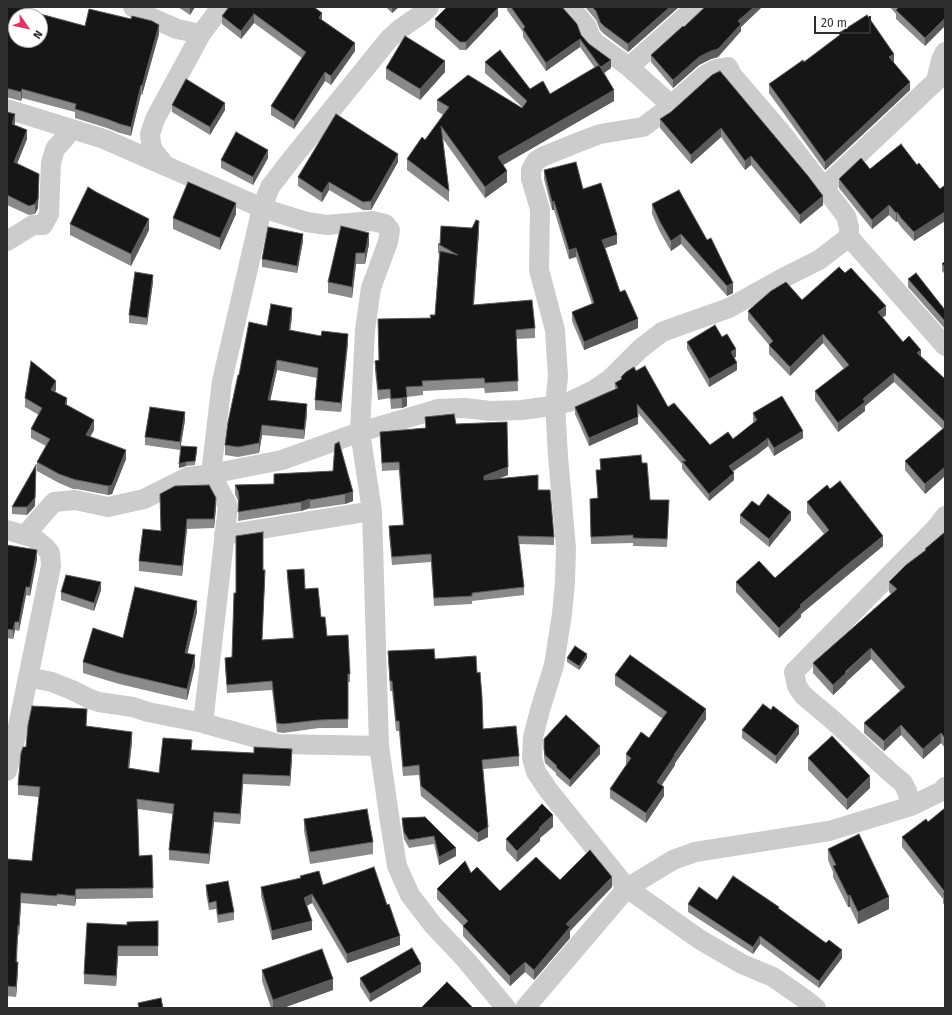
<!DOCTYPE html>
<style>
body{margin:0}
#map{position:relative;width:952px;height:1015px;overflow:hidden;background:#fff;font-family:"Fira Sans",sans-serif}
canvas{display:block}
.frame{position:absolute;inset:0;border:8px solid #2f2f2f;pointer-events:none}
.north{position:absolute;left:8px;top:8px;width:40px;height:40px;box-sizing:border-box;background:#fff;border:1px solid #acacac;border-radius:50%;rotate:124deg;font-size:11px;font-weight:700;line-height:16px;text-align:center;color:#2f2f2f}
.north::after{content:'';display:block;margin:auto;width:14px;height:18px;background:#e33563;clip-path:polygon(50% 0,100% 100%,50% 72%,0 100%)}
.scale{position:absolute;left:814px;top:16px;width:57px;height:18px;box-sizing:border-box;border:2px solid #2f2f2f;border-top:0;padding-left:5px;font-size:12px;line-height:14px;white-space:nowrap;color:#2f2f2f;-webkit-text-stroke:3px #fff;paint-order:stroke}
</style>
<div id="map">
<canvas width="952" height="1015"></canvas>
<div class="frame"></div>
<div class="north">N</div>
<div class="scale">20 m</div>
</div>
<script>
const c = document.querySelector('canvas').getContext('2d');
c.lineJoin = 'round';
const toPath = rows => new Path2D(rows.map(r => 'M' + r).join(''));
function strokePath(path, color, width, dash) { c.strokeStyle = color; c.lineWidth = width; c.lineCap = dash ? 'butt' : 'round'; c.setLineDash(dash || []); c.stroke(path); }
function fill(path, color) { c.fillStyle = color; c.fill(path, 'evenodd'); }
const minor = toPath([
 [133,7,143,14,177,29,201,34],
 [429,7,423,13,400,29,389,39,290,161,270,187,262,208,222,381,211,474,282,460,360,432,438,409,465,408,490,411,522,410,544,407,569,402,594,390,610,379,640,349,662,332,681,325,729,308,781,279,819,260,849,237],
 [570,7,587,27,590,36,596,43,629,67,671,105],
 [629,67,696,7],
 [7,109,104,139,262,208,307,222,327,225,372,221,385,224,390,230,388,242,371,288,365,330,360,432,372,511,379,746,390,822,397,866,410,895,433,925,466,960,506,1008],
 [165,165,153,150,151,143,150,134,155,119,201,34,221,7],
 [824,187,936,81,941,60,945,52],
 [7,241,33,225,43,225,49,214,51,163,55,149,65,138,71,129],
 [7,530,34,538,45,547,50,553,51,566,16,736,7,771],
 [25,535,54,502,75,500,108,507,144,499,188,477,211,474,228,506,203,723],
 [224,535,372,511],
 [28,677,52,682,72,690,90,699,99,702,133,707,148,712,203,723,278,744,379,746],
 [911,806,907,791,903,783,891,773,835,722,803,695,797,686,794,672,935,529,945,516],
 [525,1008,627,888,673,860,695,852,829,831,911,806,942,791,945,787],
 [816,1008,806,1000,773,977,742,964,699,939,627,888,549,791,536,772,532,758,533,737,540,710,554,665,562,614,565,582,566,548,558,456,555,405,558,376,555,330,539,270,540,209,531,179,531,170,536,161,542,157,579,142,600,134,643,127,663,112,705,75,716,69,728,67,732,75,781,132,846,216,849,227,849,237,945,346]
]);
const wall = toPath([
 [7,7,31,7,30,11,85,26,159,34,142,95,141,94,131,136,120,133,107,128,75,118,75,112,22,98,21,101,10,98,7,98],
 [178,7,195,7,190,15],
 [229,7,322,20,355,51,331,85,325,81,294,129,271,115,271,106,302,58,254,23,241,39,222,24,222,16],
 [386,7,399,7,392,13],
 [507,7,562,7,581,35,611,68,604,73,614,101,503,165,507,182,485,198,443,139,449,191,449,202,407,170,407,159,425,140,443,115,437,111,437,100,522,108,522,107,485,73,485,62,530,89,550,94,595,68,580,47,546,71,523,37,523,32,507,10],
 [585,7,679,7,628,52,604,34,600,30,596,20],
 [705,7,762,7,741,27,741,31,718,57,711,59,699,65,673,88,651,62,651,55,684,27],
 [890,7,945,7,925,46,896,19,896,14],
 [498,16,466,50,460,50,435,27,435,19],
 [839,33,894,63,910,90,825,170,769,93,769,84,804,62,839,35],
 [386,68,445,72,420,100,386,79],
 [712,75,823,205,800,224,751,165,745,170,721,137,691,164,660,128,660,119,671,112],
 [172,105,225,110,210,135,172,112],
 [7,112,15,123,14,125,27,139,17,164,39,183,38,208,35,214,29,215,7,205],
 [268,158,253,185,221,168,221,160],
 [398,162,371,210,363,210,329,190,322,202,298,186,298,177],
 [917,165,940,189,945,185,945,221,914,241,901,227,897,221,896,222,889,215,872,229,839,188,839,179,870,169],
 [544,170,583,189,617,244,605,248,620,292,638,328,584,350,572,321,572,312,592,304,576,257,569,259,554,210,552,210,544,179],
 [652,204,707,240,733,293,727,296,681,244,671,251,660,232,652,214],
 [236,214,220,250,173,229,173,218],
 [70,224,149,230,131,266,70,235],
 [341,226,369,244,365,264,356,264,352,298,328,293,328,282],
 [479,230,474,305,535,328,535,338,516,339,518,391,485,393,484,388,423,391,423,395,407,397,407,406,402,408,391,409,390,398,378,400,375,370,375,361,379,360,435,315,439,254,438,253,438,244,440,244],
 [303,241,297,273,262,267,262,259],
 [945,261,945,274,942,271,942,264],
 [845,273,886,315,882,318,903,342,921,356,945,379,945,476,925,494,905,470,905,461,943,429,894,382,865,406,865,411,838,432,815,400,815,391,844,369,823,343,790,376,769,354,769,345,748,320,748,311,802,300],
 [908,279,945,310,945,329,908,287],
 [153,282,147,325,129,323,129,315],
 [292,317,290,330,348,343,341,412,315,410,315,400,317,378,277,370,270,401,307,414,304,439,262,435,259,453,238,457,225,455,225,445,239,375,267,326],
 [722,337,736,357,734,357,737,370,709,387,687,349,687,342],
 [636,371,668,407,710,445,733,439,754,422,753,421,753,413,803,438,774,456,768,446,758,454,733,471,734,480,709,501,682,469,682,464,638,413,638,424,589,446,575,414,575,407,615,389,615,383,621,380,621,377],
 [56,390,55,392,67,405,94,430,90,437,126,459,112,494,108,495,77,489,73,489,59,483,37,471,37,462,46,446,31,438,31,429,39,415,25,407,25,398],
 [425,417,456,424,508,475,498,479,538,490,554,537,554,545,519,544,524,587,524,595,472,601,472,604,434,606,431,562,392,565,389,534,389,526,403,525,399,470,382,471,380,432,425,428],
 [185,420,180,450,145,445,145,437],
 [197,451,195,465,186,466,179,468],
 [600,459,642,463,650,500,669,508,667,547,633,546,633,543,591,544,590,506,598,498,596,470,600,470],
 [333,471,353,501,345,504,310,509,310,508,301,511,238,521,239,504,238,501,235,494,235,485,274,484],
 [830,489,883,546,801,614,801,617,779,638,736,592,736,582,775,578,824,534,807,513,807,502],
 [160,494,216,508,214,528,187,529,182,576,139,571,139,561,161,531],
 [35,506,27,515,12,514,12,507],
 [759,506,791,520,769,547,740,523,740,515],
 [945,532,945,748,941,743,923,759,901,735,884,751,864,733,864,723,900,691,871,659,846,682,846,683,833,695,813,673,813,663,891,594,889,592,889,582,925,551,925,549],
 [7,545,37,559,30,596,26,595,19,631,15,630,13,639,7,638],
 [263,570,265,579,262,640,293,638,287,578,287,570,305,589,321,617,327,636,350,674,350,682,348,682,348,728,319,728,283,733,277,732,272,690,227,693,225,667,225,658,232,657,236,593],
 [101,590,94,611,61,600,61,592],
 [197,612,187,654,195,666,187,700,119,684,83,673,83,662],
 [388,651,435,659,477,673,483,729,519,756,519,766,483,769,488,837,478,842,421,796,419,775,403,776,399,731,396,731,392,691,390,691],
 [567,658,587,658,579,670,567,662],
 [615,675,706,719,675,763,675,765,662,785,664,796,646,823,610,798,610,789,627,764,626,764,626,754,649,738,663,719,615,685],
 [771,710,799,734,776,764,742,738,742,730],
 [87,719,86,726,132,742,129,768,159,773,192,750,292,759,290,786,243,784,240,824,214,822,209,864,169,860,169,850,173,814,138,809,139,856,152,855,153,898,76,899,75,906,57,904,57,906,21,903,19,935,18,935,17,962,18,972,16,997,7,996,7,866,32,861,39,797,18,795,18,785,26,747],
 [544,749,600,754,570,787,556,775,556,773,545,763,544,757],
 [808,758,870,788,847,810,808,770],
 [945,808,945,906,943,903,943,899,902,847,902,837,928,822],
 [425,817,456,856,439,865,434,844,409,848,404,839,402,825,402,818],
 [304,819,373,842,373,854,310,864,304,831],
 [553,827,540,838,540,841,517,862,506,850,506,839],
 [828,849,889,909,858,924,850,907,848,907,833,877,833,872,828,860],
 [300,876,323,885,400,945,347,963,312,903,307,906,312,930,272,940,261,896,261,887,300,878],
 [560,880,612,887,570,931,570,938,534,980,525,972,510,986,463,936,463,926,437,899,437,889,500,891],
 [206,885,234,912,234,920,218,923,216,909,209,910,206,893],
 [717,900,779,909,842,958,819,988,760,944,753,954,688,912,688,904],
 [158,921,158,956,118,956,116,986,84,984,84,974,127,925],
 [262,970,333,990,283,1008,271,1008,262,981],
 [421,972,370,1002,360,986,360,978]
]);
const shadedWall = toPath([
 [190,7,195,7,190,15],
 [392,7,399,7,392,13],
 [670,7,679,7,628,52,628,44],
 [754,7,762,7,741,27,741,31,718,57,711,59,699,65,673,88,673,80,699,57],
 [498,8,498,16,466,50,466,42],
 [322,13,322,22,319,18],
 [254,14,254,23,241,39,241,31],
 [945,18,945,26,925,46,925,38],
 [159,25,159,34,142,95,142,86],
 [580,39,580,47,546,71,546,63],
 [355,43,355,51,331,85,331,76],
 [894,54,894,63,889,57],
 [611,60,611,68,600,76,600,67],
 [445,61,445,72,420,100,420,89],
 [325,72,325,81,294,129,294,121],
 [910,82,910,90,825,170,825,162],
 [141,85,141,94,131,136,131,127],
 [22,89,22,98,21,101,21,92],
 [614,90,614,101,498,168,498,157],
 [225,103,225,110,210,135,210,127],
 [15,114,15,123,12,133,12,124],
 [721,128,721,137,691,164,691,155],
 [27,130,27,139,14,171,14,162],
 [268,150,268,158,253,185,253,177],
 [398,154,398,162,371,210,371,201],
 [751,156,751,165,745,170,745,161],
 [507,171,507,182,485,198,485,187],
 [39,174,38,208,35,214,35,204],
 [329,182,329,190,322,202,322,193],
 [823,196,823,205,800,224,800,215],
 [554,201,554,210,552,210,552,202],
 [236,203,236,214,220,250,220,238],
 [889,205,889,215,872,229,872,220],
 [897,212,897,221,896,222,896,213],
 [945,212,945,221,914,241,914,232],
 [149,219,149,230,131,266,131,254],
 [479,221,479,230,473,315,473,305],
 [369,233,369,244,365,264,365,253],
 [303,234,303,241,297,273,297,266],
 [681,234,681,244,671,251,671,241],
 [617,235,617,244,602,249,602,240],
 [576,248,576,257,569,259,569,250],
 [356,253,356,264,352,298,352,287],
 [153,275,153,282,147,325,147,318],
 [733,283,733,293,727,296,727,286],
 [886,306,886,315,878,321,878,312],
 [292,308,292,317,289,340,289,330],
 [638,319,638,328,584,350,584,342],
 [348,334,348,343,341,412,341,403],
 [823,334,823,343,790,376,790,367],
 [736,349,736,357,731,359,731,352],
 [921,350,921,359,917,353],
 [277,360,277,370,268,410,268,400],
 [737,363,737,370,709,387,709,379],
 [894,373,894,382,865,406,865,411,838,432,838,423,863,399],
 [56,381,56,390,51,399,51,390],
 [407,397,407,406,402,408,402,398],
 [67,398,67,408,65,404],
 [307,404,307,414,304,439,304,430],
 [185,412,185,420,180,450,180,442],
 [638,417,638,424,589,446,589,438],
 [94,420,94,430,86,444,86,435],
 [262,425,262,435,259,453,259,443],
 [803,431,803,438,774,456,774,448],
 [768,438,768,446,758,454,729,474,729,466],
 [126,450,126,459,112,494,108,495,108,486],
 [186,462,186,466,179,468,179,464],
 [36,465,35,506,27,515,27,507],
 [508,467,508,475,484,484,484,476],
 [945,467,945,476,925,494,925,484],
 [734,473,734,480,709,501,709,494],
 [353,492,353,501,345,504,345,494],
 [216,498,216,508,214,528,214,519],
 [310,499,310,508,301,511,301,502],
 [791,512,791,520,769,547,769,539],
 [187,519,187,529,182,576,182,566],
 [883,536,883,546,801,614,801,617,779,638,779,628,800,605,842,569],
 [37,550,37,559,30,596,30,587],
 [101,582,101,590,94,611,94,603],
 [26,587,26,595,19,631,19,622],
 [197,601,197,612,185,664,185,653],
 [15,622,15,630,13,639,13,630],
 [871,648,871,659,846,682,846,683,833,695,833,685],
 [587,654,587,658,579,670,579,666],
 [195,655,195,666,187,700,187,689],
 [706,709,706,719,675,763,675,765,657,792,657,782,674,755],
 [901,725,901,735,884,751,884,741],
 [799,726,799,734,776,764,776,756],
 [132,732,132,742,128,778,128,768],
 [941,733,941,743,923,759,923,749],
 [600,746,600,754,570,787,570,780],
 [292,749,292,759,290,786,290,776],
 [243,774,243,784,240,824,240,814],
 [870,776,870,788,847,810,847,799],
 [664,787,664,796,646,823,646,813],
 [214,812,214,822,209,864,209,854],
 [553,815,553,827,540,838,540,841,517,862,517,851,539,828],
 [488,827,488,837,478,842,478,833],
 [456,848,456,856,439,865,439,857],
 [612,877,612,887,570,931,570,938,534,980,534,970,566,924],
 [76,889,76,899,75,906,75,896],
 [21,893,21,903,19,935,19,926],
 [312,894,312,903,304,907,304,898],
 [850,895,850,907,848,907,848,896],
 [889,897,889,909,858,924,858,912],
 [312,921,312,930,272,940,272,931],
 [400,936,400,945,347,963,347,954],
 [760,936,760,944,753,954,753,947],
 [118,946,118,956,116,986,116,976],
 [842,950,842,958,819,988,819,981],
 [18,962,18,972,16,997,16,987],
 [525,962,525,972,510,986,510,976],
 [421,964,421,972,370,1002,370,994],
 [333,979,333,990,283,1008,273,1008,273,1000]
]);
const building = toPath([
 [7,7,30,7,29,11,85,26,89,9,131,19,132,16,152,21,159,25,142,86,141,85,131,127,120,124,107,119,75,109,76,104,22,89,21,92,10,89,7,89,7,7],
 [16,16,40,16,40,40,16,40,16,16],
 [229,7,314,7,322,13,319,18,355,43,331,76,325,72,294,121,271,106,306,52,253,13,254,14,241,31,222,16,229,7],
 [447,7,497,7,498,8,466,42,460,42,435,19,447,7],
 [511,7,562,7,577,24,581,35,589,44,611,60,601,67,599,65,580,39,546,63,523,29,525,27,511,7],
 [592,7,670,7,628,44,604,26,600,22,596,11,592,7],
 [705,7,754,7,738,21,741,24,718,49,711,51,699,57,673,80,651,55,683,26,684,27,705,7],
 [897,7,945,7,945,18,925,38,896,10,898,8,897,7],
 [867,15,894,54,889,57,910,82,825,162,769,84,803,60,804,62,840,35,839,33,867,15],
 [405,36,445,61,420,89,386,68,405,36],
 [500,50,530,89,543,81,550,94,599,65,614,90,498,157,507,171,485,187,441,126,449,191,407,159,422,137,425,140,449,107,437,100,468,75,522,108,527,101,485,62,500,50],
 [720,71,808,176,823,196,800,215,751,156,745,161,721,128,691,155,660,119,671,112,712,75,720,71],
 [186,79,225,103,210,127,172,105,186,79],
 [7,112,15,114,12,124,27,130,14,162,39,174,38,199,35,204,29,206,7,195,7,112],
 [336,114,398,154,371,201,363,202,329,182,322,193,298,177,336,114],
 [236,132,268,150,253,177,221,160,236,132],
 [901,144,917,165,919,163,940,189,945,185,945,212,914,232,901,218,897,212,896,213,889,205,872,220,839,179,861,158,870,169,901,144],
 [576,162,583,189,601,183,617,235,602,240,620,292,625,290,638,319,584,342,572,312,594,303,576,248,569,250,554,201,552,202,544,170,576,162],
 [188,182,236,203,220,238,173,218,188,182],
 [88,187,96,192,149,219,131,254,70,224,88,187],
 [679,190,707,240,711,238,733,283,727,286,681,234,671,241,660,222,652,204,679,190],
 [476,220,479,221,473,305,532,300,535,328,516,330,518,381,485,383,484,378,422,381,423,386,406,387,407,397,402,398,391,399,390,389,378,390,375,361,379,360,378,319,431,318,430,315,435,315,440,251,458,255,438,244,440,244,441,226,472,228,476,220],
 [341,226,369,233,365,253,356,253,352,287,328,282,341,226],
 [268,227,303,234,297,266,262,259,268,227],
 [945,261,945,266,942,264,945,261],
 [839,267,845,273,851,268,886,306,878,312,903,342,909,336,921,350,917,353,945,379,945,422,894,373,863,399,865,402,838,423,815,391,849,365,823,334,790,367,769,345,773,341,748,311,771,291,786,282,802,300,839,267],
 [135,272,153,275,147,318,129,315,135,272],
 [916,273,945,310,945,321,908,279,916,273],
 [271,304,292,308,289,330,321,336,322,331,348,334,341,403,315,400,318,368,277,360,268,400,307,404,304,430,262,425,259,443,238,447,225,445,228,422,238,375,239,375,249,322,267,326,271,304],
 [715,325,722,337,727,334,736,349,731,352,737,363,709,379,687,342,715,325],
 [31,361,56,381,51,390,67,398,65,404,94,420,86,435,126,450,112,485,108,486,77,480,73,479,59,474,37,462,50,439,31,429,42,408,25,398,31,361],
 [645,366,668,407,674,403,710,445,728,432,733,439,757,420,753,413,782,396,803,431,774,448,768,438,758,446,729,466,734,473,709,494,682,461,686,461,637,404,638,417,589,438,575,407,618,388,615,383,622,379,621,377,626,372,634,367,636,371,645,366],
 [150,407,185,412,180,442,145,437,150,407],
 [454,414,456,424,507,422,508,467,484,476,484,480,538,475,538,490,550,490,554,537,518,536,524,587,472,593,472,596,434,598,431,554,392,557,389,526,404,525,399,462,382,463,380,432,426,428,425,417,454,414],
 [945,427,945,467,925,484,905,461,945,427],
 [339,442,353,492,345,494,310,500,310,499,301,502,238,512,239,497,238,491,235,485,274,484,274,474,333,471,335,444,339,442],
 [181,446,197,447,195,461,186,462,179,464,181,446],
 [641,455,642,463,647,463,650,500,669,500,667,539,633,538,633,535,591,537,590,499,598,498,596,470,601,470,600,459,641,455],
 [36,465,35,498,27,507,12,507,36,465],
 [840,481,883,536,842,569,800,605,801,607,779,628,736,582,759,561,775,578,829,530,807,502,827,485,830,489,840,481],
 [209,485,216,498,214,519,187,519,182,566,139,561,143,529,161,531,160,494,175,486,209,485],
 [768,494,791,512,769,539,740,515,752,501,759,506,768,494],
 [263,532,263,570,265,570,262,640,294,638,287,570,304,569,305,589,318,588,321,617,325,617,327,636,348,635,350,674,348,674,348,719,319,720,283,724,277,723,272,681,227,685,225,658,232,657,234,593,236,593,236,536,263,532],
 [945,532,945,738,941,733,923,749,901,725,884,741,864,723,905,687,871,648,845,672,846,673,833,685,813,663,897,589,889,582,906,565,926,550,925,549,945,532],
 [7,545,37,550,30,587,26,587,19,622,15,622,13,630,7,629,7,545],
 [66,575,101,582,94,603,61,592,66,575],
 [135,587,197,601,185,653,195,655,187,689,119,673,83,662,93,628,123,638,135,587],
 [575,646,587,654,579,666,567,658,575,646],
 [434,649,435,659,476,656,477,673,480,672,482,697,483,729,516,726,519,756,482,760,488,827,478,833,421,786,419,765,403,767,399,721,396,721,392,681,390,681,388,651,434,649],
 [630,655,706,709,674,755,675,755,657,782,664,787,646,813,610,789,631,758,626,754,641,732,649,738,667,712,615,675,630,655],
 [763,704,771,710,773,706,799,726,776,756,742,730,763,704],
 [32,706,87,709,86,726,132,732,128,768,159,773,163,738,192,740,191,750,254,753,254,747,292,749,290,776,243,774,240,814,214,812,209,854,169,850,174,804,137,799,139,856,152,855,153,888,76,889,75,896,57,894,57,896,21,893,19,926,18,925,16,962,18,962,16,987,7,986,7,866,8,859,32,861,40,787,18,785,21,753,23,747,26,747,28,725,32,706],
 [566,715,600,746,570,780,556,767,557,766,545,755,544,749,544,739,566,715],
 [832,736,870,776,847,799,808,758,832,736],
 [542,804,553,815,539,828,540,829,517,851,506,839,542,804],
 [945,808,945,896,943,894,945,892,902,837,926,819,928,822,945,808],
 [367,809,373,842,310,852,304,819,367,809],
 [425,817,456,848,439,857,434,836,409,840,404,832,402,818,425,817],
 [859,834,889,897,858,912,850,895,848,896,833,866,836,865,828,849,859,834],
 [590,850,612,877,566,924,570,927,534,970,525,962,510,976,463,926,468,921,437,889,465,861,471,873,477,867,500,891,536,857,560,880,590,850],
 [374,867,387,905,389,904,400,936,347,954,312,894,304,898,312,921,272,931,261,887,301,878,300,876,319,871,323,885,374,867],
 [733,876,779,907,778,908,826,943,829,940,842,950,819,981,760,936,753,947,688,904,699,887,717,900,733,876],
 [228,881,234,912,218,915,216,901,209,903,206,885,228,881],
 [158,921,158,946,118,946,116,976,84,974,87,923,127,925,127,922,158,921],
 [412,948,421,964,370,994,360,978,412,948],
 [322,949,333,979,273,1000,262,970,322,949],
 [447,982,473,1008,421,1008,447,982],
 [161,998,163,1008,139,1008,138,1003,161,998]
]);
strokePath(minor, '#ccc', 20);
fill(wall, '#8a8a8a');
fill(shadedWall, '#5c5c5c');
fill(building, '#161616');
strokePath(building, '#5c5c5c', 1);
</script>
